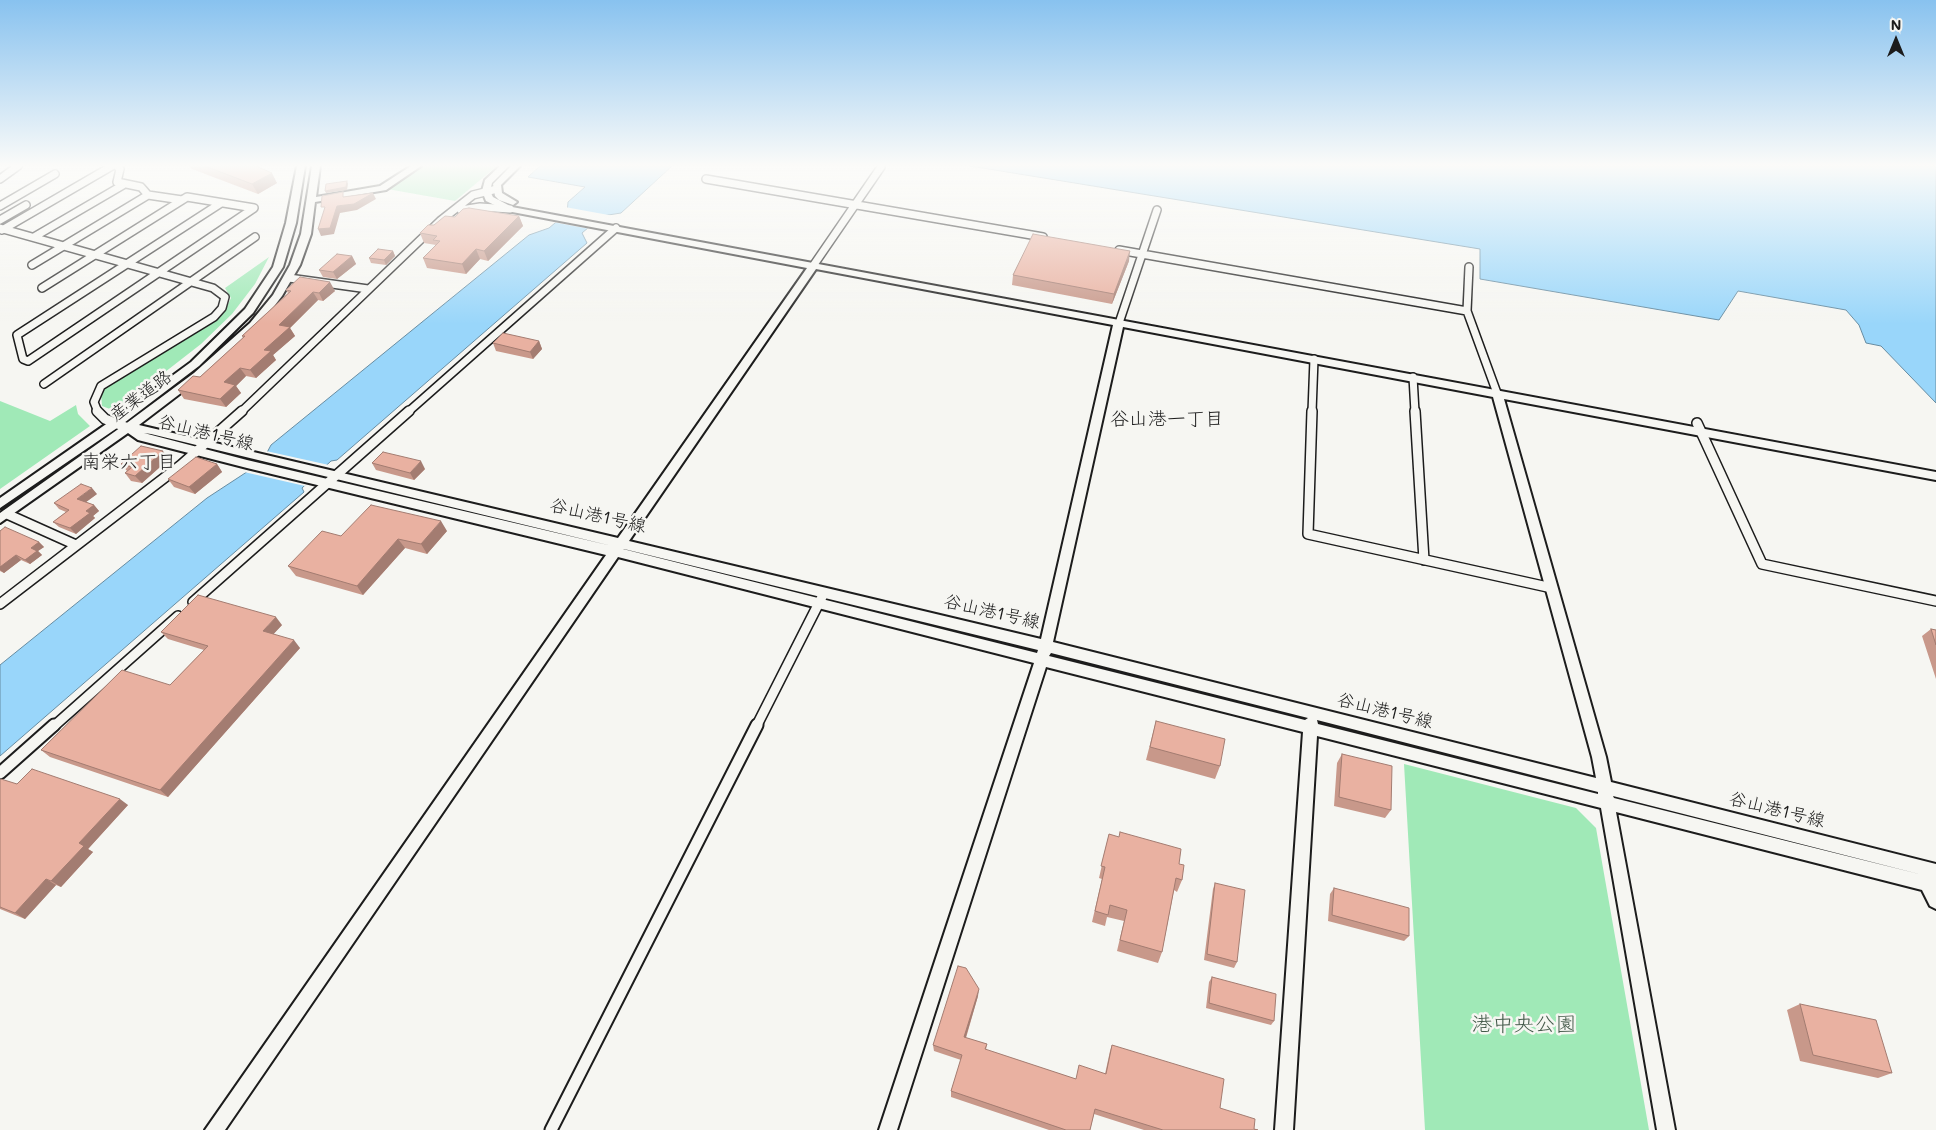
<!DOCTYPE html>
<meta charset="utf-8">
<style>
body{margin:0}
#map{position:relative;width:1936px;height:1130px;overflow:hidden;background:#f6f6f2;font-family:Mali,sans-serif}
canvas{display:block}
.north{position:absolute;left:1871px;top:15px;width:50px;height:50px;-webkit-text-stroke:4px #f6f6f2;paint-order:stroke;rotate:0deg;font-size:14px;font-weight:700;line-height:20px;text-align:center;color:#1c1c1c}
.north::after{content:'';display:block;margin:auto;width:18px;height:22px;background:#1c1c1c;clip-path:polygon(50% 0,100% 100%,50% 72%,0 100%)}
</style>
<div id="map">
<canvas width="1936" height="1130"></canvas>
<div class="north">N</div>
</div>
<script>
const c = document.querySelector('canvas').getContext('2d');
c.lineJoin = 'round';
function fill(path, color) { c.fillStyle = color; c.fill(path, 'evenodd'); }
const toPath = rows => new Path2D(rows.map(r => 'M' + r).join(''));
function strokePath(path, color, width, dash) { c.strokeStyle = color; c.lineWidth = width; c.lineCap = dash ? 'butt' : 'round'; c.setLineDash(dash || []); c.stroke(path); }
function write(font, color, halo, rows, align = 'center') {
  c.font = font + ' Mali,"Klee One",sans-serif'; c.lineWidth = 5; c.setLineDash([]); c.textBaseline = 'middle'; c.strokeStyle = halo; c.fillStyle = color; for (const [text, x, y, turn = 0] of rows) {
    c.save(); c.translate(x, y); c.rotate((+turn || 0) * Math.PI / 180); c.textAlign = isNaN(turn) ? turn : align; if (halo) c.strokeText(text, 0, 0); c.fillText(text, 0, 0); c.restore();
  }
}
const green = toPath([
 [423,166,497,166,455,201,387,189],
 [269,257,255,284,232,314,201,344,115,411,102,406,101,393,110,383,208,324,224,312,231,298,225,288],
 [0,401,50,421,76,405,78,414,90,426,0,489],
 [1404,764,1576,808,1596,828,1649,1130,1425,1130]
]);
const water = toPath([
 [540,166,672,166,621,213,602,216,582,233,587,243,337,460,331,461,302,488,304,492,0,756,0,665,207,498,262,462,271,445,529,235,549,228,567,213,568,202,585,187,528,177,540,166],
 [970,166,1936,166,1936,403,1881,346,1866,343,1859,325,1846,310,1738,291,1719,320,1480,279,1480,249,970,166]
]);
const pier = toPath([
 [565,207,614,216,603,218,590,229,552,222,565,211],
 [266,451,329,465,305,486,244,472,260,460]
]);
const streetFar2 = toPath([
 [117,166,120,169,117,182,141,187,148,195,182,200],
 [0,179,18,166],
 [706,179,1043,237],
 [0,206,55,174],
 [461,210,480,207,510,209],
 [0,220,26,205],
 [0,228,213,288,225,297,222,308,214,317,101,386,94,402,98,412],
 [2,230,112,166],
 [34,237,123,185],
 [1119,250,1467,311],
 [32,265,148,195],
 [813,266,881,167],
 [1469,267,1467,311,1497,393],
 [289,278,368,289],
 [42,288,187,197,254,208,28,361,23,359,17,335,221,203],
 [1119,323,1157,210],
 [1413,377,1415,412],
 [44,384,255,237],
 [241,412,440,221,473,195,497,189],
 [408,412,616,228],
 [1312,412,1314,359]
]);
const streetFar1 = toPath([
 [97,411,105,419,128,428],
 [1312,411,1308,534,1552,588],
 [1415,411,1424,560],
 [1697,423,1762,564,1936,601],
 [7,514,76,545],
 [193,602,409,411],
 [0,604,181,465,242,411],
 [53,727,178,616],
 [756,727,824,593]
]);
const street = toPath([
 [0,773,54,725],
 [551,1130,757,725]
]);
const secondary = toPath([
 [297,166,305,166,296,223,283,267,253,313,199,366,120,426,0,508,0,498,112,420,191,362,245,309,273,267,286,223,297,166],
 [312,166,320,166,316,197,380,186,411,166,421,166,386,190,315,202,311,234,300,265,282,296,258,327,202,377,139,425,618,538,807,268,507,211,486,201,482,191,485,180,500,166,509,166,492,183,490,191,493,197,512,207,1936,472,1936,480,1504,399,1606,757,1611,782,1936,864,1936,878,1932,877,1936,878,1936,909,1930,906,1922,890,1616,812,1675,1130,1657,1130,1601,808,1317,736,1293,1130,1275,1130,1303,732,1046,667,897,1130,879,1130,1034,663,618,557,225,1130,205,1130,606,555,247,468,138,440,128,433,0,523,0,513,124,425,194,373,250,323,273,295,290,265,301,234,312,166],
 [816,269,1113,325,1041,639,629,541,816,269],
 [1123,327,1493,397,1592,757,1596,778,1053,642,1123,327],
 [144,433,151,434,612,546,247,460,144,433],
 [623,549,624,549,1038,650,1037,653,623,549],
 [1051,653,1308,718,1305,720,1049,656,1051,653],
 [1317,720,1598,792,1598,794,1318,724,1317,720],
 [1613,796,1919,874,1614,798,1613,796],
 [511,166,520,166,501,185,502,193,517,202,513,205,499,200,495,196,493,184,511,166]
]);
const wall = toPath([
 [190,166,257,166,277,183,258,194,192,169],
 [519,216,523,226,488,261,480,259,466,274,427,268,423,258,436,245,424,243,420,233,455,217],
 [393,251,395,256,386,265,371,263,369,258],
 [352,256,356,264,337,279,323,277,319,270],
 [1129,261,1112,304,1012,285,1013,275],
 [286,290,335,291,323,301,318,300,290,328,295,336,273,355,276,360,256,378,246,376,236,386,241,393,226,407,184,399,178,390,200,377,243,338,242,336,288,293],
 [539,341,542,349,533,359,496,351,493,343],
 [169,459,142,483,131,481,125,473,127,471,121,464],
 [372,463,425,469,414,480,376,470],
 [217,464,222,472,195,494,174,487,168,479],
 [97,494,86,502,94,505,99,511,93,516,95,518,76,534,59,527,53,522,66,512,59,509,54,503],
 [0,531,39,542,44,547,38,551,42,555,30,564,21,560,4,573,0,571],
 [447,531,427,554,405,548,363,595,296,576,288,566,341,536],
 [282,625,273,634,300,648,168,797,50,757,41,750,170,685,204,650,168,639,161,632],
 [1931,629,1936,630,1936,679,1922,636],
 [1156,721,1220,766,1215,779,1146,760],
 [1342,754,1391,810,1385,818,1334,806,1337,763],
 [0,780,17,784,128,805,88,849,93,852,61,887,56,885,25,919,0,909],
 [1109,834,1179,864,1182,880,1177,892,1174,890,1162,952,1158,963,1117,951,1124,921,1107,917,1105,926,1092,922,1102,879,1099,878],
 [1215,883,1237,962,1234,968,1204,960,1213,889],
 [1334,888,1409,936,1404,941,1328,921,1330,894],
 [1212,977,1274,1021,1271,1025,1206,1008,1209,982],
 [978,996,966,1038,987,1044,986,1050,1076,1079,1105,1074,1110,1051,1112,1045,1254,1129,1258,1130,1144,1130,1094,1114,1090,1130,1049,1130,951,1097,951,1091,961,1060,934,1051,933,1045],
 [1800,1004,1892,1073,1878,1078,1800,1061,1787,1010]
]);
const shadedWall = toPath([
 [272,173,277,183,258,194,252,184],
 [347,181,348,184,347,190,326,193,325,191],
 [373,193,376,199,357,210,340,213,334,234,321,236,318,229,337,206],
 [519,216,523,226,488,261,484,251],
 [476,249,480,259,466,274,462,264],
 [393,251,395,256,386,265,384,260],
 [1130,251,1129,261,1112,304,1114,294],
 [352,256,356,264,337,279,333,272],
 [330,282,335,291,323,301,319,293],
 [313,292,318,300,290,328,295,336,273,355,276,360,256,378,250,370,264,350,279,325],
 [539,341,542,349,533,359,530,352],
 [240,368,246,376,236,386,241,393,226,407,220,399,224,382],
 [163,451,169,459,142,483,135,476],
 [421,461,425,469,414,480,410,473],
 [217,464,222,472,195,494,189,487],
 [92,488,97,494,82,505,77,499],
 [94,505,99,511,93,516,95,518,76,534,70,528,86,511],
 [441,521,447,531,427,554,421,544],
 [398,539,405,548,363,595,357,586],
 [39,542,44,547,38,551,42,555,30,564,25,560,31,548],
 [16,555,21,560,4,573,0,570,0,567],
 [276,617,282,625,269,639,263,631],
 [294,640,300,648,168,797,160,790],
 [120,799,128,805,88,849,93,852,61,887,51,881,79,843],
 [46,879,56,885,25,919,15,913],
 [979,989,978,996,964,1043,964,1037]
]);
const building = toPath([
 [205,166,256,166,272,173,252,184,205,166],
 [347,181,346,187,325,191,326,184,347,181],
 [343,192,343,197,373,193,354,204,337,206,330,228,318,229,325,207,321,207,322,196,343,192],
 [469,208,519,216,484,251,476,249,462,264,423,258,440,241,433,240,437,236,420,233,428,225,434,225,445,216,455,217,463,209,469,208],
 [1033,234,1130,251,1114,294,1013,275,1033,234],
 [378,249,393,251,384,260,369,258,378,249],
 [337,254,352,256,333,272,319,270,337,254],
 [300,277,330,282,319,293,313,292,279,325,290,327,264,350,271,351,250,370,240,368,224,382,235,385,220,399,178,390,193,376,200,377,245,336,242,336,291,291,286,290,300,277],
 [503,333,539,341,530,352,493,343,503,333],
 [141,446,163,451,135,476,125,473,132,467,121,464,141,446],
 [383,452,421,461,410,473,372,463,383,452],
 [196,457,217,464,189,487,168,479,196,457],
 [81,484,92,488,77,499,94,505,86,511,90,513,70,528,53,522,69,510,54,503,81,484],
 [371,505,441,521,421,544,398,539,357,586,288,566,322,531,341,536,371,505],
 [5,527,39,542,31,548,37,551,25,560,16,555,0,567,0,531,5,527],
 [198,595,276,617,263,631,294,640,160,790,41,750,122,670,170,685,208,646,161,632,198,595],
 [1931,629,1936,630,1936,645,1931,629],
 [1156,721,1225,739,1220,766,1150,747,1156,721],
 [1342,754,1392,766,1391,810,1339,797,1342,754],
 [32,769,120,799,79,843,84,846,51,881,46,879,15,913,0,907,0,780,1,779,17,784,32,769],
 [1120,832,1181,849,1179,864,1184,865,1182,880,1176,878,1162,952,1120,940,1127,910,1110,905,1108,915,1095,911,1105,867,1101,866,1109,834,1119,837,1120,832],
 [1215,883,1245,890,1237,962,1207,954,1215,883],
 [1334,888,1409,908,1409,936,1332,915,1334,888],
 [958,966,966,968,979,989,964,1037,987,1044,985,1049,1076,1079,1079,1065,1106,1074,1112,1045,1224,1079,1220,1108,1255,1119,1254,1129,1258,1130,1163,1130,1095,1109,1090,1130,1066,1130,951,1091,962,1055,933,1045,958,966],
 [1212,977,1276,994,1274,1021,1209,1003,1212,977],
 [1800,1004,1876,1020,1892,1073,1813,1055,1800,1004]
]);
const streetNames = [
 ["産業道路",141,396,-37],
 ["谷山港1号線",206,433,14],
 ["谷山港1号線",598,516,13],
 ["谷山港1号線",992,612,13],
 ["谷山港1号線",1385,711,14],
 ["谷山港1号線",1777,810,14]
];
const neighbourhoodNames = [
 ["谷山港一丁目",1167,419],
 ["南栄六丁目",129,462]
];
const nearParknames = [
 ["港中央公園",1524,1025]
];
fill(green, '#a0e9b7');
fill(water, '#99d6fa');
strokePath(water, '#678ca1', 1);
fill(pier, '#f6f6f2');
strokePath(streetFar2, '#1c1c1c', 10);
strokePath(streetFar1, '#1c1c1c', 12);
strokePath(street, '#1c1c1c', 15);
strokePath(secondary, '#1c1c1c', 4);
strokePath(streetFar2, '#f6f6f2', 7);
strokePath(streetFar1, '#f6f6f2', 9);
strokePath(street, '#f6f6f2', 11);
fill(secondary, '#f6f6f2');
fill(wall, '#c8988a');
fill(shadedWall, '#a37c71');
fill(building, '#e9b1a1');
strokePath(building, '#a37c71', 1);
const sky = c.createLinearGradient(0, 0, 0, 324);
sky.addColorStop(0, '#88c2ef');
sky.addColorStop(0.51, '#fbfbf9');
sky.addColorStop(1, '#fbfbf900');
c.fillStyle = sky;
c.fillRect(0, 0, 1936, 324);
write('18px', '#1c1c1c', '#f6f6f2', streetNames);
write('19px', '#1c1c1c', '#f6f6f2', neighbourhoodNames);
write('21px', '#445a4a', '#f6f6f2', nearParknames);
</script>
